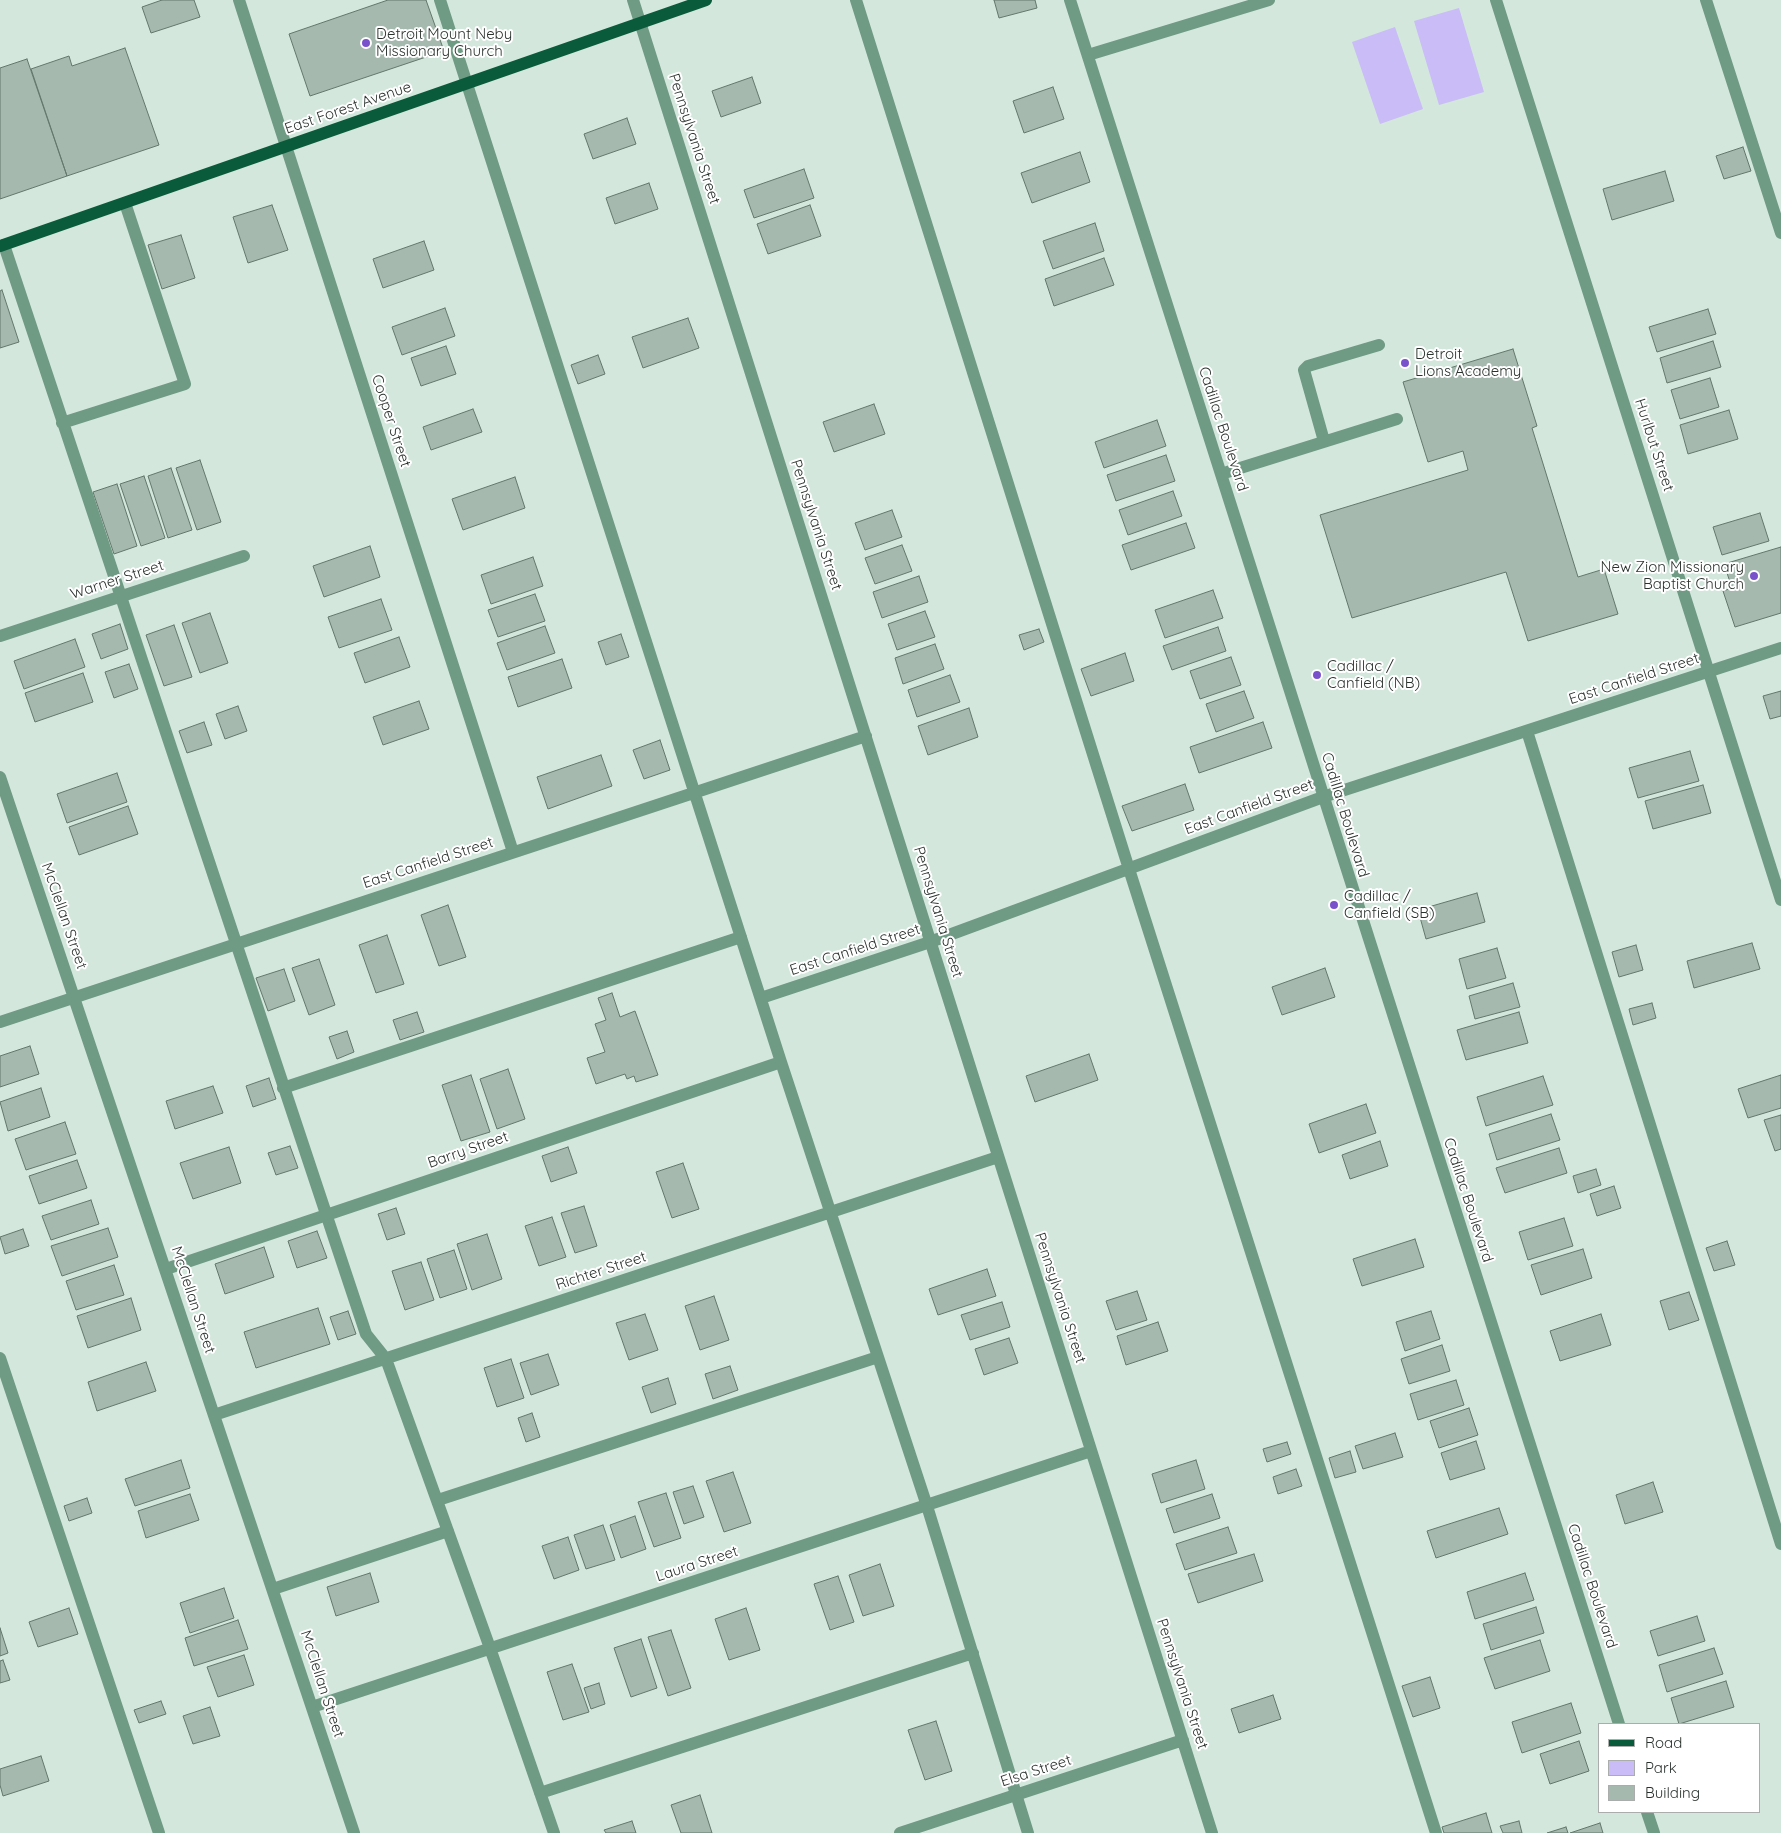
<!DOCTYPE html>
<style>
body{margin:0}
#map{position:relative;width:1781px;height:1833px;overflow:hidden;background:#d3e7dc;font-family:Quicksand,sans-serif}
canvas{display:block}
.legend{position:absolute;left:1598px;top:1723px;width:162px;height:90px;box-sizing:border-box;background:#fff;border:1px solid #aaadab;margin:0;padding:6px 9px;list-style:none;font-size:15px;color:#2a322e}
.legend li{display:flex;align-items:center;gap:10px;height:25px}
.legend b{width:25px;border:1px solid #aaadab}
</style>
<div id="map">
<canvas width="1781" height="1833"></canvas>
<ul class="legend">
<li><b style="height:6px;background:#0a5a3c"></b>Road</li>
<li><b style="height:14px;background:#c9bcf7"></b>Park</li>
<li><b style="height:14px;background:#a5b9ae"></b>Building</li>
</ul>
</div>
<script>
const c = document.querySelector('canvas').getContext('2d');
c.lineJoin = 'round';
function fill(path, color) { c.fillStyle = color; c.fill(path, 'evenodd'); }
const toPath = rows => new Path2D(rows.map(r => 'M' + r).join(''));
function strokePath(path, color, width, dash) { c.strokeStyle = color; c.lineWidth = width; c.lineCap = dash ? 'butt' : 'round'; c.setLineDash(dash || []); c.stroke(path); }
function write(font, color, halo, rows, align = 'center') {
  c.font = font + ' Quicksand,sans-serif'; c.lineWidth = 4; c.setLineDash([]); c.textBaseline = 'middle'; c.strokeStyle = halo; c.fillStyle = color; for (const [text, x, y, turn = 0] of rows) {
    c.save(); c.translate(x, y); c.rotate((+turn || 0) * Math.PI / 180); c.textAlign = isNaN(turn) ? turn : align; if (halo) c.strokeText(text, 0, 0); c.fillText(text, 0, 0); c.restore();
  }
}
const green = toPath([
 [1459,8,1484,92,1439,105,1414,21],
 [1395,27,1423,109,1380,124,1352,42]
]);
const building = toPath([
 [162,0,194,0,200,17,151,33,142,7,162,0],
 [426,0,444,51,310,96,289,34,388,0,426,0],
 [994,0,1035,0,1037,8,999,18,994,0],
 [125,48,159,145,67,176,31,69,69,56,72,66,125,48],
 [27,59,67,176,0,199,0,68,27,59],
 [752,77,761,103,721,117,712,91,752,77],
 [1053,87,1064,119,1024,133,1013,101,1053,87],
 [627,118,636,144,593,159,584,134,627,118],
 [1743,147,1751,171,1724,179,1716,156,1743,147],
 [1080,152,1090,182,1032,203,1021,173,1080,152],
 [804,169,814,198,754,218,744,190,804,169],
 [1665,171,1674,201,1612,220,1603,189,1665,171],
 [649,183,658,209,615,224,606,198,649,183],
 [272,205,288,250,248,263,233,217,272,205],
 [810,205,821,236,768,254,757,224,810,205],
 [1095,223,1104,251,1053,269,1043,241,1095,223],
 [181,235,195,278,162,289,148,245,181,235],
 [424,241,434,270,383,288,373,259,424,241],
 [1104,258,1114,285,1054,306,1045,279,1104,258],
 [2,290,19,342,0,348,0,291,2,290],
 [445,308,455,336,402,355,392,327,445,308],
 [1708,309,1716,334,1657,352,1649,327,1708,309],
 [688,318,699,348,643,368,632,337,688,318],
 [1713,341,1721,367,1667,383,1660,358,1713,341],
 [446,346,456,374,421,386,411,358,446,346],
 [1513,349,1537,426,1532,428,1578,577,1604,569,1618,614,1528,641,1506,572,1352,618,1320,515,1468,470,1463,451,1428,462,1403,382,1513,349],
 [598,355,605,374,578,384,571,365,598,355],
 [1710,378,1719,407,1680,419,1671,390,1710,378],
 [874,404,885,434,834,452,823,422,874,404],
 [473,409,482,432,431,450,423,427,473,409],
 [1729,410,1738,439,1688,454,1680,425,1729,410],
 [1157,420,1166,446,1104,468,1095,442,1157,420],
 [1166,455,1175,481,1116,501,1107,475,1166,455],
 [200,460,221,522,197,530,176,468,200,460],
 [171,468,192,530,168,538,148,476,171,468],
 [144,476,165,538,141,546,120,484,144,476],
 [515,477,525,508,463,530,452,499,515,477],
 [117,484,137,546,114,554,93,492,117,484],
 [1173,491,1182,516,1128,535,1119,510,1173,491],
 [892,510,902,537,865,550,855,523,892,510],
 [1760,513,1769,541,1722,555,1713,527,1760,513],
 [1186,523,1195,548,1131,570,1122,545,1186,523],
 [902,545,912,571,875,584,865,558,902,545],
 [370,546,380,577,324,597,313,566,370,546],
 [1781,547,1781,613,1735,627,1723,591,1732,588,1724,564,1781,547],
 [533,557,543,586,491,604,481,575,533,557],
 [919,576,928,602,882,618,873,592,919,576],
 [1213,590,1223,618,1165,638,1155,610,1213,590],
 [535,594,545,621,498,637,488,610,535,594],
 [381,599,392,630,339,648,328,617,381,599],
 [925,611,935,637,897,650,888,624,925,611],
 [210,613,228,663,200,673,182,623,210,613],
 [120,624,128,649,101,659,92,634,120,624],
 [174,625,192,677,164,686,146,635,174,625],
 [545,626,555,653,507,670,497,643,545,626],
 [1218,627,1226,651,1172,670,1163,646,1218,627],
 [1039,629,1044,642,1024,650,1019,635,1039,629],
 [621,634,629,657,606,665,598,642,621,634],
 [399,637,410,667,365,683,354,653,399,637],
 [75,639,85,667,24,689,14,661,75,639],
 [935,644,944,669,903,684,895,658,935,644],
 [1125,653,1134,681,1091,696,1081,669,1125,653],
 [1231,657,1241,685,1200,699,1190,671,1231,657],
 [562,659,572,688,518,707,508,677,562,659],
 [129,664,138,689,114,698,105,672,129,664],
 [83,673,93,702,35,722,25,693,83,673],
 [950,675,960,702,917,717,908,690,950,675],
 [1244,691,1254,718,1216,732,1206,704,1244,691],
 [1781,691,1781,716,1770,719,1763,696,1781,691],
 [419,701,429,729,383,745,373,717,419,701],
 [238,706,247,731,225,739,216,714,238,706],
 [969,708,978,737,928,755,918,726,969,708],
 [204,722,212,745,187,753,179,731,204,722],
 [1263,722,1272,748,1199,773,1190,747,1263,722],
 [660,740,670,770,644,779,633,750,660,740],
 [1690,751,1699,781,1638,798,1629,768,1690,751],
 [601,755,612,786,548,809,537,777,601,755],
 [117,773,127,802,67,823,57,794,117,773],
 [1185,784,1194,810,1132,831,1122,806,1185,784],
 [1703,785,1711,813,1653,829,1645,801,1703,785],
 [128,806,138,834,79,855,69,827,128,806],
 [1477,893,1485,922,1426,939,1418,910,1477,893],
 [448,905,466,957,439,966,421,915,448,905],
 [387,935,404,984,376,993,359,945,387,935],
 [1752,943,1760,969,1694,988,1687,961,1752,943],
 [1636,945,1643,970,1619,977,1612,952,1636,945],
 [1497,948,1506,978,1467,989,1459,959,1497,948],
 [319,959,335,1005,309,1015,292,968,319,959],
 [1325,968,1335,997,1282,1015,1272,987,1325,968],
 [284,969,295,1001,268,1011,256,978,284,969],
 [1513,983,1520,1007,1475,1019,1469,996,1513,983],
 [612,993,620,1017,635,1011,658,1075,636,1082,634,1076,627,1079,625,1074,596,1084,587,1058,605,1052,595,1024,606,1020,598,998,612,993],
 [1652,1003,1656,1018,1633,1025,1629,1009,1652,1003],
 [417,1012,424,1032,400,1040,393,1020,417,1012],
 [1519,1012,1528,1043,1466,1060,1457,1030,1519,1012],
 [347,1031,354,1052,337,1059,329,1037,347,1031],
 [30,1046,39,1074,0,1087,0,1056,30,1046],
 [1089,1054,1098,1080,1035,1102,1026,1076,1089,1054],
 [508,1069,525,1119,497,1129,480,1079,508,1069],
 [471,1075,490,1132,461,1141,442,1085,471,1075],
 [1781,1075,1781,1108,1748,1118,1738,1089,1781,1075],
 [1543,1076,1553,1105,1486,1126,1477,1097,1543,1076],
 [269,1078,276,1099,253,1107,246,1086,269,1078],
 [213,1086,223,1113,175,1129,166,1101,213,1086],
 [41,1088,50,1117,8,1131,0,1102,41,1088],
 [1366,1104,1376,1133,1319,1153,1309,1124,1366,1104],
 [1551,1114,1560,1140,1497,1160,1489,1134,1551,1114],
 [1781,1115,1781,1149,1775,1151,1764,1120,1781,1115],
 [65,1122,76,1154,26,1170,15,1139,65,1122],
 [1380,1141,1388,1166,1350,1179,1342,1155,1380,1141],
 [290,1146,298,1168,276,1175,268,1153,290,1146],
 [229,1147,241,1183,193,1199,180,1163,229,1147],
 [568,1147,577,1173,551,1182,542,1156,568,1147],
 [1559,1148,1567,1173,1505,1193,1496,1168,1559,1148],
 [77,1160,87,1188,39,1204,29,1176,77,1160],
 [683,1163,699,1209,672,1218,656,1172,683,1163],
 [1596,1169,1601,1185,1578,1193,1573,1176,1596,1169],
 [1614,1186,1621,1208,1597,1216,1590,1194,1614,1186],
 [91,1200,99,1224,51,1240,42,1216,91,1200],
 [584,1206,597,1246,575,1253,561,1213,584,1206],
 [396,1208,405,1234,387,1240,378,1214,396,1208],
 [552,1217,566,1257,539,1266,525,1226,552,1217],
 [1564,1218,1573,1246,1528,1260,1519,1232,1564,1218],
 [108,1228,118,1257,62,1276,51,1246,108,1228],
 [23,1229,29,1246,5,1254,0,1237,23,1229],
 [317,1231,327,1258,297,1268,288,1241,317,1231],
 [487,1234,502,1279,472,1290,457,1244,487,1234],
 [1415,1239,1424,1267,1362,1286,1353,1259,1415,1239],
 [1727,1241,1735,1265,1714,1271,1706,1248,1727,1241],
 [264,1247,274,1277,225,1294,215,1264,264,1247],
 [1583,1249,1592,1278,1541,1295,1531,1265,1583,1249],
 [454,1250,467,1289,440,1298,427,1259,454,1250],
 [421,1262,434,1300,405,1310,392,1271,421,1262],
 [114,1265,124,1295,76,1310,66,1281,114,1265],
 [987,1269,996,1296,938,1315,929,1289,987,1269],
 [1137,1291,1147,1320,1116,1330,1106,1301,1137,1291],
 [1689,1292,1699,1320,1669,1330,1660,1301,1689,1292],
 [714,1296,729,1340,700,1350,685,1306,714,1296],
 [131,1298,141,1330,88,1348,77,1316,131,1298],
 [1002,1302,1010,1327,970,1340,961,1315,1002,1302],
 [318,1308,330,1344,256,1368,244,1332,318,1308],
 [348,1311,356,1334,338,1340,330,1317,348,1311],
 [1431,1311,1440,1339,1405,1351,1396,1322,1431,1311],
 [645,1314,658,1350,629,1360,616,1323,645,1314],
 [1601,1314,1611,1345,1560,1361,1550,1331,1601,1314],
 [1158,1322,1168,1351,1126,1365,1117,1336,1158,1322],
 [1009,1338,1018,1363,984,1375,975,1349,1009,1338],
 [1442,1345,1450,1371,1409,1384,1401,1359,1442,1345],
 [548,1354,559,1385,531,1395,520,1363,548,1354],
 [511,1359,524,1398,497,1407,484,1368,511,1359],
 [146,1362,156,1391,97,1411,88,1382,146,1362],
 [730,1366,738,1390,713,1399,705,1374,730,1366],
 [668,1378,676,1404,651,1413,642,1387,668,1378],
 [1456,1380,1464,1405,1418,1420,1410,1394,1456,1380],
 [1469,1408,1478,1435,1439,1448,1430,1421,1469,1408],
 [532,1413,540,1437,526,1442,518,1418,532,1413],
 [1395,1433,1403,1457,1363,1469,1355,1446,1395,1433],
 [1476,1441,1485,1469,1450,1480,1441,1453,1476,1441],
 [1287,1442,1291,1454,1267,1462,1263,1449,1287,1442],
 [1350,1451,1356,1472,1335,1478,1329,1458,1350,1451],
 [181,1460,190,1488,135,1506,125,1479,181,1460],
 [1196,1460,1205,1489,1161,1503,1152,1474,1196,1460],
 [1296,1469,1302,1486,1278,1494,1273,1477,1296,1469],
 [733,1472,751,1523,724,1532,706,1481,733,1472],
 [1653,1482,1663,1512,1625,1524,1616,1495,1653,1482],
 [693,1486,704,1517,684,1524,673,1492,693,1486],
 [666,1493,681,1538,654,1547,638,1502,666,1493],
 [190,1494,199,1520,146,1538,138,1511,190,1494],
 [1212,1494,1220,1518,1174,1533,1166,1509,1212,1494],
 [87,1498,92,1513,69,1521,64,1506,87,1498],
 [1499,1508,1508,1534,1436,1558,1427,1531,1499,1508],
 [635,1516,646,1549,621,1558,610,1525,635,1516],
 [603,1525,615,1560,586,1569,574,1535,603,1525],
 [1228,1527,1237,1553,1185,1570,1176,1544,1228,1527],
 [568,1537,579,1570,554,1579,542,1546,568,1537],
 [1254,1554,1263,1581,1198,1603,1188,1574,1254,1554],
 [880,1564,894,1606,863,1616,849,1575,880,1564],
 [370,1573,379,1602,336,1616,327,1587,370,1573],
 [1525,1573,1534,1600,1475,1619,1467,1592,1525,1573],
 [838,1576,854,1622,830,1630,814,1584,838,1576],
 [224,1588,234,1618,190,1633,180,1603,224,1588],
 [1536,1607,1544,1633,1491,1650,1483,1624,1536,1607],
 [69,1608,78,1634,38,1647,29,1622,69,1608],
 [746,1608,760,1650,729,1660,715,1619,746,1608],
 [1697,1616,1705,1641,1658,1656,1650,1631,1697,1616],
 [238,1620,248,1649,194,1666,185,1638,238,1620],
 [0,1628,8,1653,0,1656,0,1628],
 [671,1630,691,1688,668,1696,648,1637,671,1630],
 [641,1639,657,1688,631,1697,614,1648,641,1639],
 [1540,1640,1550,1671,1495,1689,1484,1658,1540,1640],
 [1714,1648,1723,1674,1667,1692,1659,1665,1714,1648],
 [244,1655,254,1685,218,1697,207,1667,244,1655],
 [3,1660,10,1680,0,1683,0,1661,3,1660],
 [572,1664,589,1712,563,1720,547,1672,572,1664],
 [1430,1677,1440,1708,1413,1717,1402,1686,1430,1677],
 [1726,1681,1734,1707,1679,1724,1671,1698,1726,1681],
 [599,1683,605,1704,591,1709,584,1688,599,1683],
 [1273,1695,1281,1719,1239,1733,1231,1709,1273,1695],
 [161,1701,166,1714,139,1723,134,1710,161,1701],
 [1571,1703,1581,1733,1522,1753,1512,1722,1571,1703],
 [210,1707,220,1736,193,1744,183,1716,210,1707],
 [936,1721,952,1771,925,1780,908,1730,936,1721],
 [1579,1741,1589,1771,1550,1784,1540,1754,1579,1741],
 [41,1756,49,1781,3,1796,0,1785,0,1769,41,1756],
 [700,1795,712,1833,681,1833,671,1805,700,1795],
 [1486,1813,1492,1833,1444,1833,1442,1827,1486,1813],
 [632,1821,636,1833,606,1833,604,1830,632,1821],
 [1519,1821,1522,1833,1503,1833,1500,1826,1519,1821],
 [1600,1823,1603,1833,1570,1833,1600,1823],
 [1566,1827,1568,1833,1547,1833,1566,1827]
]);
const minor = toPath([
 [239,0,513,852],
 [440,0,781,1062,927,1506,1028,1833],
 [633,0,1212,1833],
 [856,0,1129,869,1436,1833],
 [1070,0,1619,1724],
 [1496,0,1781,900],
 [1706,0,1781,233],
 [1088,55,1269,0],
 [4,245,366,1334,386,1359,490,1648,554,1833],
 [62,423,185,384,125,203],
 [1324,441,1304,370,1308,366,1379,345],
 [1221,474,1397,419],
 [0,636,244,556],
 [1527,731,1781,1544],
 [0,777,354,1833],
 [761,998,930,942,1323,797,1781,648],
 [0,1022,866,736],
 [283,1088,741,937],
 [166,1269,781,1062],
 [0,1358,159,1833],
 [214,1415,998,1157],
 [438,1500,878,1357],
 [273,1589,448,1531],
 [312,1707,1091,1451],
 [540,1793,973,1653],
 [1647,1812,1654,1833],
 [900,1833,1183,1740]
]);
const major = toPath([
 [0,246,706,0]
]);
const markers = [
 [366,43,5,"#7952cb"],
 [1405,363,5,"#7952cb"],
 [1754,576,5,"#7952cb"],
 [1317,675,5,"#7952cb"],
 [1334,905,5,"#7952cb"]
];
const poiNames = [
 ["Detroit Mount Neby",376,34],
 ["Missionary Church",376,51],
 ["Detroit",1415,354],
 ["Lions Academy",1415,371],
 ["New Zion Missionary",1744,567,"right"],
 ["Baptist Church",1744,584,"right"],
 ["Cadillac /",1327,666],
 ["Canfield (NB)",1327,683],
 ["Cadillac /",1344,896],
 ["Canfield (SB)",1344,913]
];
const streetNames = [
 ["East Forest Avenue",348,108,-19],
 ["Pennsylvania Street",694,139,72],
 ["Cooper Street",391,421,72],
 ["Cadillac Boulevard",1223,429,72],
 ["Hurlbut Street",1654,445,72],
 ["Pennsylvania Street",816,525,72],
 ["Warner Street",117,580,-18],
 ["East Canfield Street",1634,679,-18],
 ["East Canfield Street",1249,807,-20],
 ["Cadillac Boulevard",1345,815,73],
 ["East Canfield Street",428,863,-18],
 ["Pennsylvania Street",938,912,73],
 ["McClellan Street",64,916,71],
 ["East Canfield Street",855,950,-18],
 ["Barry Street",468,1150,-19],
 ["Cadillac Boulevard",1468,1200,72],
 ["Richter Street",601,1271,-18],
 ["Pennsylvania Street",1060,1298,72],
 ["McClellan Street",193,1300,72],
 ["Laura Street",697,1564,-18],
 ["Cadillac Boulevard",1592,1586,72],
 ["McClellan Street",322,1684,72],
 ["Pennsylvania Street",1182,1684,72],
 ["Elsa Street",1036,1771,-18]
];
fill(green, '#c9bcf7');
fill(building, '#a5b9ae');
strokePath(building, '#64776c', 1);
strokePath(minor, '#6f9a83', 12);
strokePath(major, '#0a5a3c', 12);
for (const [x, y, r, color] of markers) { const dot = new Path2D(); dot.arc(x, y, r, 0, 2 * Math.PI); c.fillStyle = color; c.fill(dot); strokePath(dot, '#fff', 2); }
write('15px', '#2a322e', '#fff', poiNames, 'left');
write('15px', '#2a322e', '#fff', streetNames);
</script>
